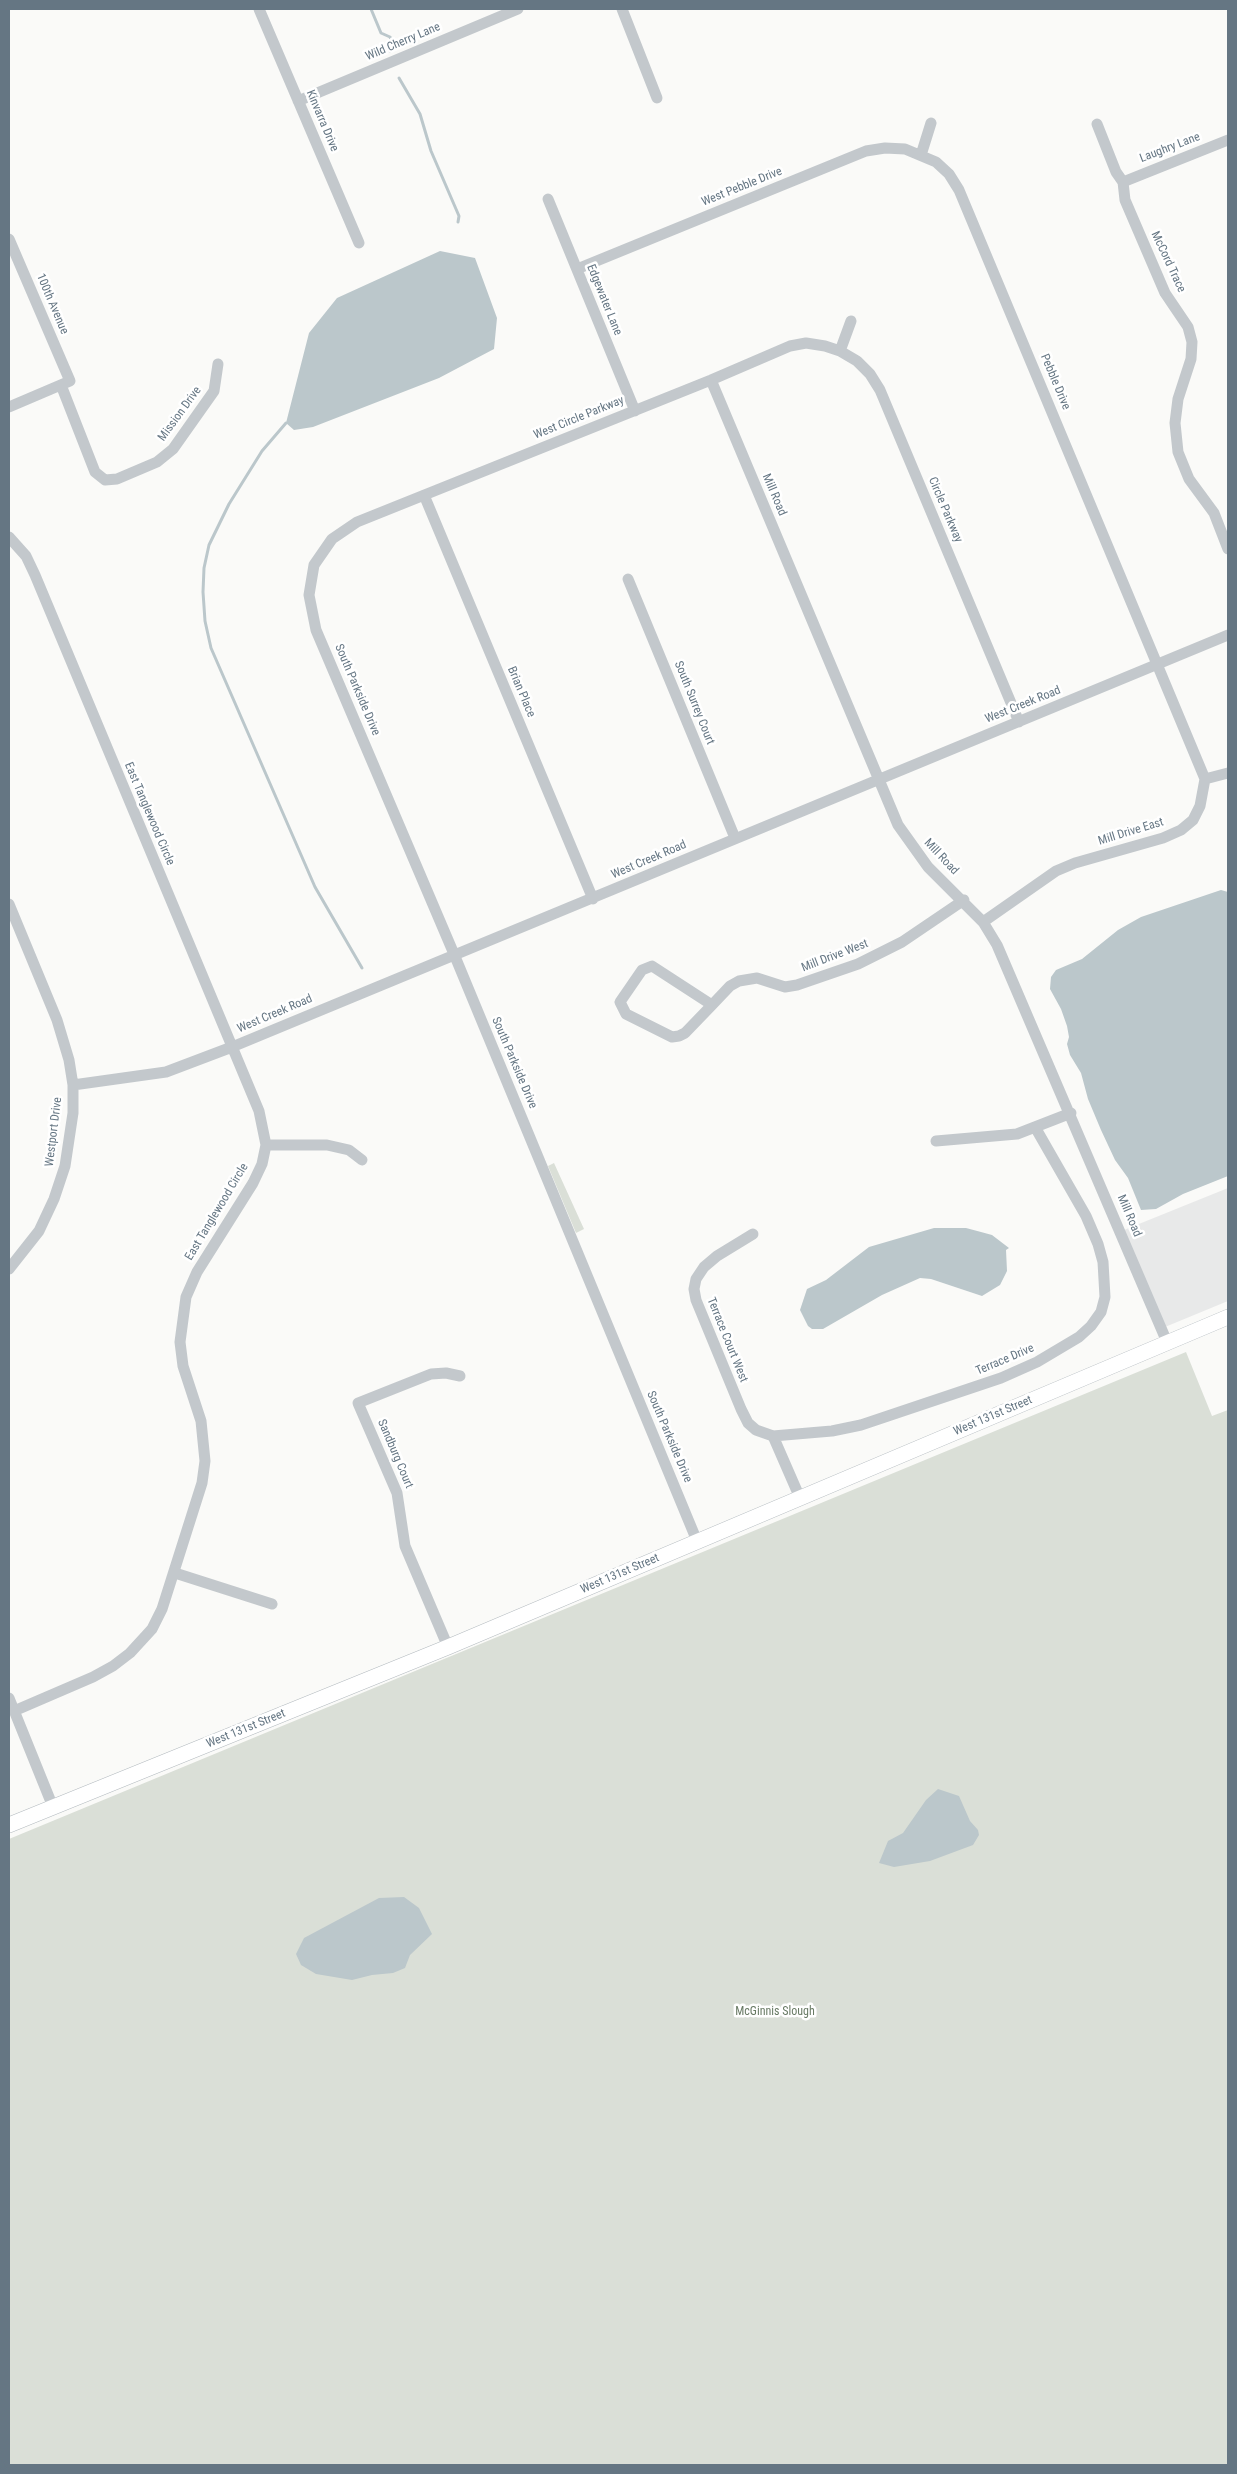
<!DOCTYPE html>
<style>
body{margin:0}
#map{position:relative;width:1237px;height:2474px;overflow:hidden;background:#fafaf8;font-family:"Roboto Condensed",sans-serif}
canvas{display:block}
.frame{position:absolute;inset:0;border:10px solid #657683;pointer-events:none}
</style>
<div id="map">
<canvas width="1237" height="2474"></canvas>
<div class="frame"></div>
</div>
<script>
const c = document.querySelector('canvas').getContext('2d');
c.lineJoin = 'round';
function fill(path, color) { c.fillStyle = color; c.fill(path, 'evenodd'); }
const toPath = rows => new Path2D(rows.map(r => 'M' + r).join(''));
function strokePath(path, color, width, dash) { c.strokeStyle = color; c.lineWidth = width; c.lineCap = dash ? 'butt' : 'round'; c.setLineDash(dash || []); c.stroke(path); }
function write(font, color, halo, rows, align = 'center') {
  c.font = font + ' "Roboto Condensed",sans-serif'; c.lineWidth = 5; c.setLineDash([]); c.textBaseline = 'middle'; c.strokeStyle = halo; c.fillStyle = color; for (const [text, x, y, turn = 0] of rows) {
    c.save(); c.translate(x, y); c.rotate((+turn || 0) * Math.PI / 180); c.textAlign = isNaN(turn) ? turn : align; if (halo) c.strokeText(text, 0, 0); c.fillText(text, 0, 0); c.restore();
  }
}
const built = toPath([
 [1228,1188,1228,1301,1165,1327,1124,1230]
]);
const green = toPath([
 [554,1163,584,1229,576,1233,548,1166],
 [1186,1352,1212,1416,1228,1410,1228,2465,9,2465,9,1839]
]);
const water = toPath([
 [440,251,475,258,497,318,494,349,439,378,313,427,294,430,286,423,309,333,337,298],
 [1221,890,1228,892,1228,1176,1183,1194,1156,1209,1141,1210,1128,1178,1115,1160,1101,1130,1088,1099,1081,1073,1070,1055,1067,1044,1069,1037,1067,1026,1061,1009,1050,989,1051,977,1056,970,1082,959,1118,930,1141,917],
 [934,1228,966,1228,981,1232,992,1235,1009,1248,1006,1250,1007,1271,1000,1285,982,1296,931,1279,920,1278,882,1295,823,1329,812,1329,808,1326,800,1310,807,1289,826,1280,869,1247],
 [938,1789,959,1796,970,1821,978,1830,979,1835,973,1845,930,1861,894,1867,879,1863,888,1841,903,1833,926,1800],
 [404,1897,419,1908,432,1934,410,1955,405,1968,393,1973,372,1975,352,1980,316,1974,301,1965,296,1954,304,1938,379,1898]
]);
const stream = toPath([
 [371,9,381,33,390,37,393,43,390,51],
 [399,78,420,114,431,151,459,216,458,222],
 [286,423,262,451,229,504,209,545,204,568,203,592,205,621,211,648,315,887,362,968]
]);
const street = toPath([
 [259,9,359,243],
 [622,9,657,98],
 [298,101,518,9],
 [1097,124,1116,172,1123,182,1125,200,1165,293,1188,327,1192,342,1191,359,1178,399,1175,423,1178,452,1189,479,1214,513,1228,549],
 [921,155,931,123],
 [1123,182,1228,140],
 [548,199,635,411],
 [9,239,70,381,9,407],
 [577,269,866,151,885,148,905,149,936,162,949,174,959,190,1205,779,1200,806,1193,820,1181,830,1163,838,1075,863,1056,871,983,922],
 [840,351,851,321],
 [711,380,898,825,928,867,983,922,997,945,1167,1342],
 [61,385,95,472,105,480,117,479,157,462,173,449,214,391,218,364],
 [424,495,593,899],
 [9,537,26,556,35,575,259,1111,266,1145,262,1164,253,1183,197,1272,186,1297,180,1342,183,1366,201,1421,205,1461,202,1483,162,1609,152,1629,130,1653,113,1666,93,1677,14,1711],
 [628,579,735,838],
 [1205,779,1228,773],
 [9,904,57,1020,69,1060,73,1085,73,1113,65,1166,54,1199,39,1231,9,1269],
 [712,1005,652,966,642,970,620,1002,626,1014,672,1037,679,1036,685,1033,712,1005,730,986,739,981,757,978,785,987,797,985,858,964,902,942,964,900],
 [73,1085,166,1072,232,1047,1228,635],
 [936,1141,1017,1134,1071,1113],
 [266,1145,327,1145,349,1150,362,1160],
 [753,1234,717,1256,704,1267,696,1279,694,1289,696,1300,741,1409,748,1423,756,1430,773,1436,832,1431,861,1425,1001,1378,1037,1362,1079,1337,1091,1326,1101,1312,1105,1297,1103,1262,1098,1244,1086,1216,1035,1127],
 [773,1436,800,1498],
 [697,1541,454,954,316,630,309,595,314,565,332,539,357,522,711,380,790,346,806,343,825,346,840,351,857,361,870,374,880,390,1019,722],
 [175,1573,272,1604],
 [448,1647,405,1546,397,1493,358,1403,431,1374,446,1373,460,1376],
 [9,1698,53,1807]
]);
const secondary = toPath([
 [9,1825,448,1647,1228,1317]
]);
const streetNames = [
 ["Wild Cherry Lane",403,42,-23],
 ["Kinvarra Drive",322,121,67],
 ["Laughry Lane",1170,148,-21],
 ["West Pebble Drive",742,187,-22],
 ["McCord Trace",1168,262,65],
 ["Edgewater Lane",604,300,68],
 ["100th Avenue",52,304,67],
 ["Pebble Drive",1055,382,67],
 ["Mission Drive",180,414,-54],
 ["West Circle Parkway",579,418,-22],
 ["Mill Road",774,495,67],
 ["Circle Parkway",945,510,67],
 ["South Parkside Drive",357,690,67],
 ["Brian Place",521,692,67],
 ["South Surrey Court",694,703,68],
 ["West Creek Road",1023,705,-22],
 ["East Tanglewood Circle",149,814,67],
 ["Mill Drive East",1131,832,-17],
 ["Mill Road",941,857,47],
 ["West Creek Road",649,860,-23],
 ["Mill Drive West",835,956,-21],
 ["West Creek Road",275,1014,-23],
 ["South Parkside Drive",514,1063,67],
 ["Westport Drive",54,1132,-83],
 ["East Tanglewood Circle",217,1212,-59],
 ["Mill Road",1129,1216,67],
 ["Terrace Court West",727,1340,68],
 ["Terrace Drive",1005,1360,-23],
 ["West 131st Street",993,1416,-23],
 ["South Parkside Drive",669,1437,67],
 ["Sandburg Court",395,1454,67],
 ["West 131st Street",620,1574,-23],
 ["West 131st Street",246,1729,-22]
];
const parkNames = [
 ["McGinnis Slough",775,2012]
];
fill(built, '#e8e9e9');
fill(green, '#dadfd7');
fill(water, '#bbc7cb');
strokePath(stream, '#bbc7cb', 3);
strokePath(secondary, '#b3babf', 16);
strokePath(street, '#c3c8cc', 11);
strokePath(secondary, '#fff', 15);
write('12px', '#657683', '#fff', streetNames);
write('12px', '#687a64', '#fff', parkNames);
</script>
